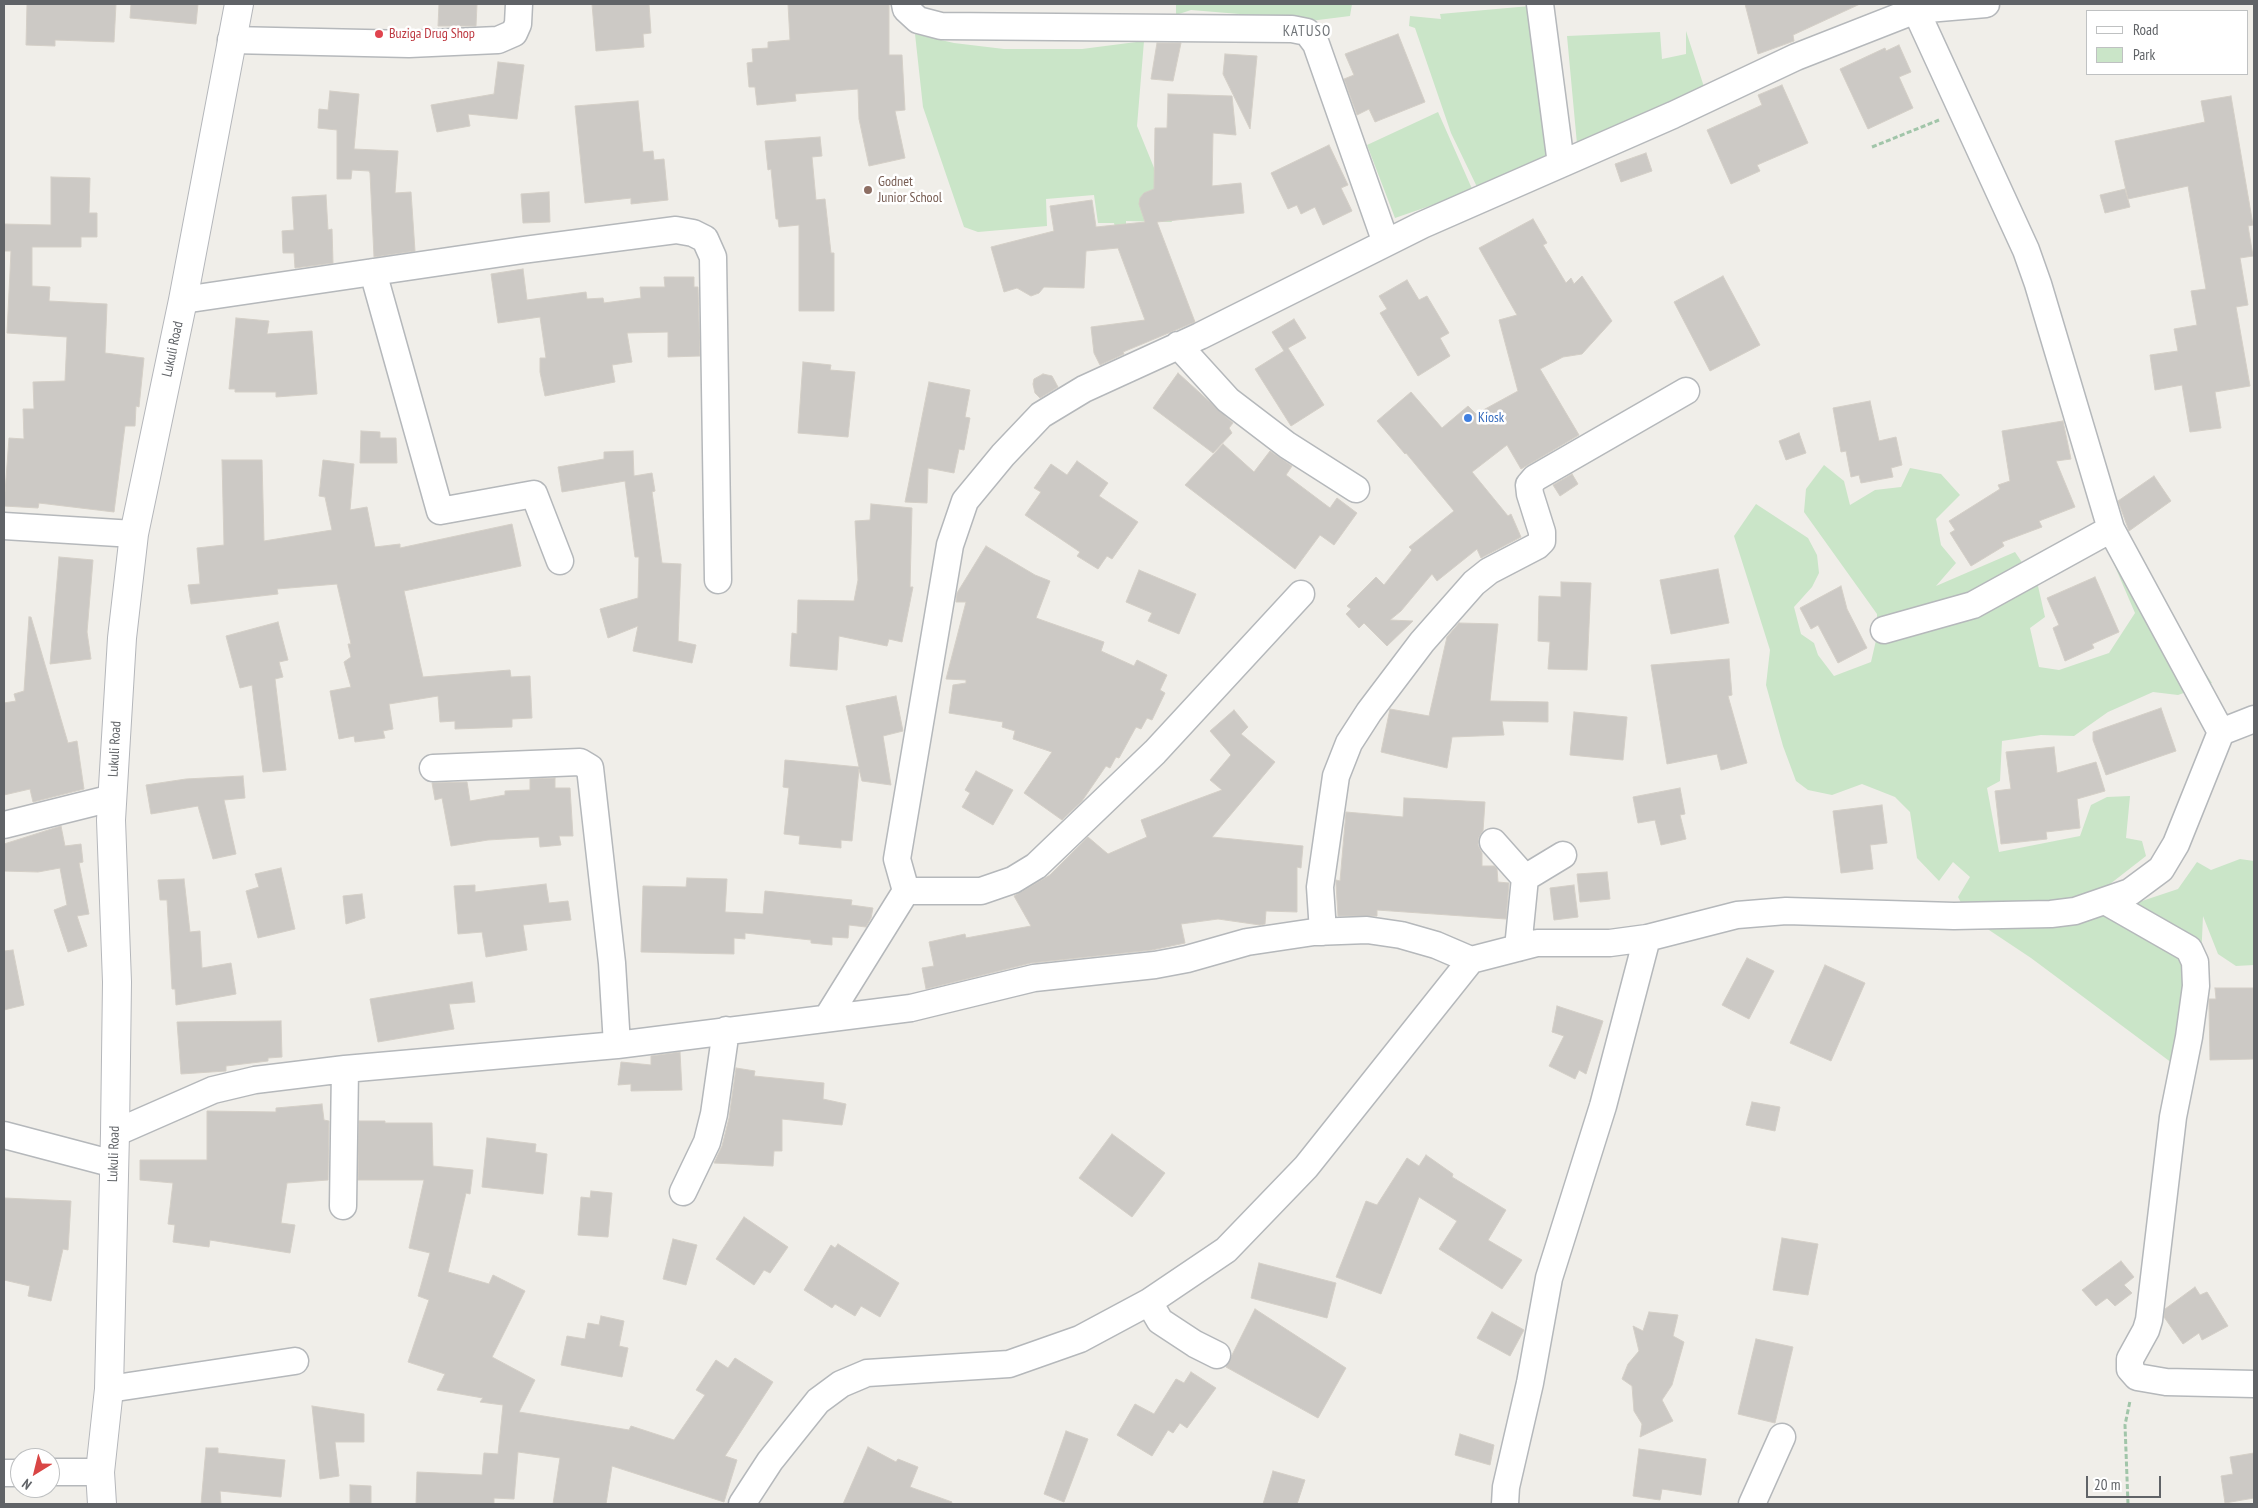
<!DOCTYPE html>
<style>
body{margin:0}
#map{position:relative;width:2258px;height:1508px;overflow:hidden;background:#f0eee9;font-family:"PT Sans Narrow",sans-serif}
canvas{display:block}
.frame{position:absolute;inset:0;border:5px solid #606367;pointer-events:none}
.legend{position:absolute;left:2086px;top:10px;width:162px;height:65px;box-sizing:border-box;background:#fff;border:1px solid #bfc1c2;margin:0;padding:6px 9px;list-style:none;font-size:15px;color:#606367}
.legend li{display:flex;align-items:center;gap:10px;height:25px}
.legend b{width:25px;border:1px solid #bfc1c2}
.north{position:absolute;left:10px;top:1448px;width:50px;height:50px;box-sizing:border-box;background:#fff;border:1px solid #bfc1c2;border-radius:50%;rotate:216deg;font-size:14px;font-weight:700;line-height:20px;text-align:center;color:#606367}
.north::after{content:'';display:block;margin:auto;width:18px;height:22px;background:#d94645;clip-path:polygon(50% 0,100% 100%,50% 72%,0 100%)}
.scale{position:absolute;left:2086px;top:1476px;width:75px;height:22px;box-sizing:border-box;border:2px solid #606367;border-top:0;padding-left:6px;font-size:15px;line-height:18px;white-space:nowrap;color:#606367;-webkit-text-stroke:4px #fff;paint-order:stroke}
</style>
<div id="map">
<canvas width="2258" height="1508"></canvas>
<div class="frame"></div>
<ul class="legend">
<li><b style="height:6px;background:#fff"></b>Road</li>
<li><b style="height:14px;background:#cae5c8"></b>Park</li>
</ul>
<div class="north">N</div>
<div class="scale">20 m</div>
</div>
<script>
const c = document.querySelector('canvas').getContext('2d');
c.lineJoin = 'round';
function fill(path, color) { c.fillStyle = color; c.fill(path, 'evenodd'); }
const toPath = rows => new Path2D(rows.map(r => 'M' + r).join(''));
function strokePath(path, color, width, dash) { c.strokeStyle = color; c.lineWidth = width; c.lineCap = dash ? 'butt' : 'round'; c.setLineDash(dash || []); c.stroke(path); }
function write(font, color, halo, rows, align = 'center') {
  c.font = font + ' "PT Sans Narrow",sans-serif'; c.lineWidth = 5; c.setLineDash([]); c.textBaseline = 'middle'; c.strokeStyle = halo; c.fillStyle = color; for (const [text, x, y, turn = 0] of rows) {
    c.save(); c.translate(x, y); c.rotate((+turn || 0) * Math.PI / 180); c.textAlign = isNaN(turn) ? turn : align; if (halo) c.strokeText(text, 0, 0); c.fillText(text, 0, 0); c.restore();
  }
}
const green = toPath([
 [1176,4,1352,4,1350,16,1310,21,1243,22,1239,14,1191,10,1176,15],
 [1530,6,1554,158,1478,189,1451,133,1415,28,1409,26,1410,16,1441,19,1440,14],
 [1686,31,1705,90,1577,144,1567,36,1660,32,1662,59,1686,54],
 [915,34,954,43,1004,49,1082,49,1144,41,1137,126,1159,180,1172,222,1126,221,1126,237,1117,238,1114,223,1098,223,1094,195,1046,199,1047,226,978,232,964,227,923,107],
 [1438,112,1473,191,1395,218,1367,145],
 [1824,465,1844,481,1850,505,1875,490,1901,487,1910,468,1941,474,1960,495,1936,519,1941,545,1956,563,1936,586,2015,552,2038,586,2045,617,2030,628,2039,667,2059,670,2109,653,2135,613,2104,541,2173,624,2212,683,2178,695,2153,692,2108,712,2074,736,2041,735,2002,741,2000,781,1987,788,1999,852,2080,836,2091,805,2107,797,2130,796,2126,838,2142,841,2146,856,2110,884,2139,902,2178,889,2197,862,2211,870,2240,859,2254,861,2254,965,2236,966,2218,954,2203,916,2196,1071,2172,1063,2031,958,1968,916,1958,897,1970,877,1953,862,1939,881,1917,858,1910,812,1895,797,1862,784,1832,795,1808,790,1796,781,1783,746,1766,685,1770,650,1734,536,1756,504,1808,538,1817,555,1819,573,1812,587,1794,607,1801,634,1814,643,1818,655,1834,676,1871,662,1877,636,1877,614,1804,512,1806,489]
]);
const building = toPath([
 [27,4,116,4,114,42,55,40,55,46,26,45,27,4],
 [131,4,198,4,196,24,130,18,131,4],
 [439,4,477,4,476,26,438,26,439,4],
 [592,4,649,4,651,33,643,34,644,47,596,51,592,4],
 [788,4,889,4,889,55,902,55,905,110,895,111,905,158,869,166,859,119,858,89,795,94,796,101,757,105,755,87,749,87,747,63,753,62,752,49,768,48,768,42,790,40,788,4],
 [1745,4,1860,4,1793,35,1794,41,1758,54,1745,4],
 [1398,34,1425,102,1375,122,1369,109,1357,115,1344,79,1354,75,1345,54,1398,34],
 [1157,43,1181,43,1173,81,1151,79,1157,43],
 [1899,45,1911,72,1899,77,1913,108,1868,129,1840,69,1885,48,1886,51,1899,45],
 [1225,54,1257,56,1250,129,1223,74,1225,54],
 [498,62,524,65,517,119,468,114,470,126,437,132,431,105,494,94,498,62],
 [1782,85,1808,143,1757,165,1760,171,1731,184,1707,130,1762,105,1758,95,1782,85],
 [330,91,359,94,354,149,398,151,395,193,411,192,415,251,374,257,370,173,369,171,352,170,351,179,337,179,337,130,318,128,319,109,328,110,330,91],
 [1168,94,1232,96,1236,135,1213,133,1212,186,1241,183,1244,213,1157,222,1195,322,1123,352,1124,354,1100,365,1094,353,1091,327,1145,320,1118,248,1086,251,1084,288,1044,287,1039,293,1031,296,1017,288,1004,292,991,247,1054,231,1050,206,1092,200,1096,227,1145,222,1139,204,1140,198,1144,193,1154,189,1155,128,1167,128,1168,94],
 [2231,96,2253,225,2248,226,2253,256,2240,258,2248,305,2236,307,2250,386,2215,392,2221,428,2190,432,2182,385,2155,390,2150,355,2178,351,2174,329,2197,325,2191,291,2206,289,2188,186,2128,199,2115,141,2205,122,2201,101,2231,96],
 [638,101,643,152,653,151,654,160,664,159,668,200,631,204,631,198,585,203,575,106,638,101],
 [820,137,822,156,812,157,816,200,825,199,831,253,834,253,834,311,799,311,799,225,779,227,778,219,776,219,771,169,768,170,765,141,820,137],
 [1329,145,1348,185,1341,188,1352,211,1323,225,1315,207,1301,214,1297,205,1288,209,1271,173,1329,145],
 [1646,153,1652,171,1621,182,1615,164,1646,153],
 [51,177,90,178,89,213,97,213,97,237,81,237,81,247,32,247,32,286,50,287,49,301,107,304,105,353,144,358,139,407,136,406,135,426,125,426,114,512,39,503,38,508,4,506,9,438,24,439,23,409,34,409,33,382,65,381,67,337,7,333,11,251,4,251,4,224,51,225,51,177],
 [2125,189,2130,207,2105,213,2100,195,2125,189],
 [549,192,550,222,523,223,521,194,549,192],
 [326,195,328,230,332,229,333,263,295,268,294,253,283,253,282,231,294,230,292,197,326,195],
 [1533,219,1547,243,1543,245,1566,283,1571,278,1574,284,1582,276,1612,321,1582,354,1563,357,1540,369,1579,435,1521,469,1507,445,1472,472,1508,516,1511,514,1521,537,1481,558,1477,549,1437,581,1432,574,1401,611,1390,620,1413,621,1387,646,1364,623,1359,628,1346,614,1351,609,1347,606,1376,577,1384,585,1412,550,1409,547,1454,511,1406,453,1405,454,1377,421,1411,392,1442,428,1468,406,1476,414,1518,391,1499,320,1517,315,1479,248,1533,219],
 [523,269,527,300,586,292,587,299,603,298,604,303,641,298,640,287,665,287,664,277,694,277,694,287,698,287,700,356,668,357,668,332,627,333,632,362,612,365,615,382,545,396,540,372,540,358,546,358,540,317,498,323,491,274,523,269],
 [1723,276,1760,345,1710,371,1674,302,1723,276],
 [1407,280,1419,300,1427,296,1449,333,1440,338,1450,356,1418,376,1380,313,1387,309,1379,296,1407,280],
 [236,318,269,321,267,334,312,331,317,394,276,397,276,392,235,392,235,389,229,389,236,318],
 [1294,319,1306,338,1288,348,1324,405,1291,426,1255,369,1284,351,1272,332,1294,319],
 [803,362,831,365,830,370,855,372,848,437,798,433,803,362],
 [1178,373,1233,423,1229,428,1232,433,1213,453,1153,408,1178,373],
 [1043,374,1052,376,1058,387,1040,398,1035,393,1033,384,1034,379,1043,374],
 [929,382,970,390,965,417,970,418,964,450,959,449,954,473,928,468,927,503,905,502,929,382],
 [1870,401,1879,441,1896,437,1902,465,1891,468,1893,477,1861,483,1859,475,1851,477,1846,451,1841,452,1833,408,1870,401],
 [2063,421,2071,459,2056,461,2075,507,2039,521,2042,527,2002,542,2004,546,1971,566,1950,533,1955,530,1949,521,2000,489,1998,485,2010,481,2002,431,2063,421],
 [361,431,380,432,380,438,396,438,397,463,360,463,361,431],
 [1799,433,1806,453,1786,460,1779,441,1799,433],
 [1223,444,1254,472,1270,451,1292,466,1286,475,1330,508,1337,498,1357,513,1334,545,1320,535,1295,569,1185,485,1223,444],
 [633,451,634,476,652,473,655,491,652,492,662,563,681,564,678,641,696,645,692,663,633,651,638,626,608,638,600,609,638,598,639,557,635,557,625,481,562,492,558,467,604,459,604,452,633,451],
 [222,460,262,460,264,541,332,530,325,497,319,496,323,460,354,464,350,510,367,507,375,547,400,544,400,548,512,524,521,566,404,591,423,677,510,670,511,677,530,676,532,718,512,719,512,727,455,729,455,721,440,722,438,696,389,704,393,729,383,731,385,738,355,742,354,736,339,739,330,691,351,687,344,662,351,657,348,644,351,644,337,584,277,589,278,594,191,604,188,585,200,584,197,548,224,545,222,460],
 [1077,461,1108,483,1099,496,1138,522,1112,559,1107,556,1098,569,1077,556,1080,552,1025,515,1041,492,1034,488,1051,464,1067,475,1077,461],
 [1572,474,1578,484,1560,496,1553,485,1572,474],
 [2154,476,2171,501,2129,531,2118,501,2154,476],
 [871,504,912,508,910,587,913,587,902,642,889,639,887,646,839,636,837,670,790,666,792,633,797,634,798,600,854,601,858,580,855,521,870,520,871,504],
 [986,546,1035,575,1050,581,1036,618,1104,642,1101,651,1134,666,1137,660,1167,675,1160,690,1165,693,1152,720,1147,718,1141,729,1136,727,1119,758,1116,757,1110,768,1106,766,1082,801,1062,820,1024,793,1052,752,1013,739,1015,731,1002,727,1003,722,949,713,953,685,966,683,966,680,946,679,966,602,956,602,957,593,986,546],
 [59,557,93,560,87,632,91,659,50,664,59,557],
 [1718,569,1729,623,1671,634,1660,580,1718,569],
 [1139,570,1196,594,1179,634,1148,621,1152,613,1126,602,1139,570],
 [2095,577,2119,632,2092,644,2094,648,2065,661,2053,628,2059,625,2047,598,2095,577],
 [1561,582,1591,583,1587,670,1548,669,1550,642,1538,641,1539,596,1561,597,1561,582],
 [1841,586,1847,609,1867,648,1838,663,1818,625,1811,629,1800,608,1841,586],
 [29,617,31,617,68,743,77,741,84,789,33,802,30,789,4,795,4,703,16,701,14,694,24,691,29,617],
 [278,622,288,660,279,662,283,677,275,679,286,770,263,772,252,685,240,688,226,636,278,622],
 [1459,623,1498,624,1490,701,1548,702,1548,722,1502,721,1504,735,1452,737,1447,768,1381,752,1390,709,1429,716,1447,637,1459,623],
 [1729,659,1732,695,1728,696,1747,763,1721,770,1717,754,1667,764,1651,665,1729,659],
 [896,696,903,731,883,736,891,785,862,781,859,769,852,841,841,840,841,848,799,844,800,836,784,834,789,788,783,787,785,760,859,767,846,706,896,696],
 [2161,708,2176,751,2106,775,2093,740,2093,732,2161,708],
 [1234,710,1248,727,1241,734,1275,762,1212,837,1303,846,1301,868,1297,867,1297,912,1266,911,1265,924,1260,925,1218,919,1181,924,1185,943,1152,950,1031,963,926,989,922,968,934,966,929,942,965,934,966,938,1031,926,1014,896,1050,875,1088,837,1108,854,1147,837,1141,820,1222,790,1210,780,1231,755,1210,731,1234,710],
 [1574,712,1627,717,1623,760,1570,755,1574,712],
 [2054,747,2057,773,2096,762,2105,791,2077,799,2080,828,2046,832,2047,839,2001,844,1995,791,2011,789,2006,752,2054,747],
 [976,771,1013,790,993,825,962,807,970,793,965,790,976,771],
 [243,776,245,798,224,800,236,854,213,859,198,806,151,814,146,785,186,779,243,776],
 [555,778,555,788,570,788,573,836,559,836,561,845,540,847,539,837,488,840,451,846,442,798,435,800,432,783,467,782,470,801,505,795,505,791,530,790,530,779,555,778],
 [1680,788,1685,814,1680,815,1686,839,1661,845,1655,820,1638,823,1633,797,1680,788],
 [1404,798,1485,802,1483,831,1479,837,1478,845,1482,853,1482,866,1494,866,1497,869,1498,882,1509,883,1506,919,1377,910,1377,916,1338,916,1336,884,1336,880,1340,881,1346,812,1403,817,1404,798],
 [1882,805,1887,843,1870,845,1873,869,1841,873,1833,811,1882,805],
 [61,826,65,846,81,844,83,862,79,863,89,914,77,916,87,946,68,952,54,910,67,905,60,868,38,872,4,871,4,844,61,826],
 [281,868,295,929,258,938,246,891,259,887,255,874,281,868],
 [1607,872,1610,899,1580,902,1577,874,1607,872],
 [687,878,727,879,725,912,763,914,765,891,852,900,851,905,873,908,871,918,866,927,849,925,848,938,832,937,832,945,811,943,811,940,745,933,745,939,734,938,734,954,641,952,643,886,686,887,687,878],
 [184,879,190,932,200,931,202,968,231,963,236,994,176,1005,175,989,172,989,167,900,160,900,158,880,184,879],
 [546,884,549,903,568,901,571,920,523,925,527,950,486,957,482,932,458,934,454,886,475,885,475,892,546,884],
 [1574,885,1578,917,1554,920,1550,888,1574,885],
 [362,894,365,918,346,924,343,896,362,894],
 [13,950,24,1005,4,1010,4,951,13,950],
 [1747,958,1774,971,1749,1019,1722,1005,1747,958],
 [1825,965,1865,983,1831,1061,1790,1043,1825,965],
 [472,982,475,1002,449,1004,454,1029,378,1042,370,999,472,982],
 [2215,988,2253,988,2254,1059,2210,1060,2209,1005,2209,999,2216,999,2215,988],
 [1557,1006,1603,1021,1586,1074,1579,1070,1575,1079,1549,1066,1564,1036,1552,1032,1557,1006],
 [281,1021,282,1057,268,1058,268,1061,226,1066,226,1071,181,1074,177,1022,281,1021],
 [680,1052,682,1090,631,1091,631,1084,618,1085,621,1062,651,1065,651,1056,680,1052],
 [736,1068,755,1071,754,1076,824,1083,823,1099,846,1104,842,1125,782,1119,782,1151,774,1151,773,1166,714,1163,722,1146,729,1118,736,1068],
 [1752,1102,1780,1107,1775,1131,1746,1125,1752,1102],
 [322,1104,324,1120,329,1121,328,1180,287,1183,281,1223,295,1225,290,1253,210,1240,209,1247,173,1242,175,1225,168,1224,173,1183,140,1180,140,1160,207,1160,207,1111,276,1112,276,1108,322,1104],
 [359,1121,385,1121,385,1123,432,1123,433,1166,473,1170,470,1194,466,1193,448,1272,489,1284,493,1275,525,1291,492,1357,535,1380,519,1412,629,1430,631,1426,674,1440,705,1395,696,1390,716,1360,728,1368,735,1358,773,1382,725,1456,737,1460,724,1502,612,1466,606,1504,553,1504,560,1458,518,1452,514,1499,494,1498,494,1504,416,1504,417,1472,482,1475,484,1453,498,1454,503,1405,480,1402,483,1398,437,1390,445,1374,408,1362,429,1300,418,1296,430,1253,409,1248,424,1180,358,1180,359,1121],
 [1112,1134,1165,1173,1132,1217,1079,1178,1112,1134],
 [487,1138,536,1144,535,1152,547,1154,543,1194,482,1187,487,1138],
 [1426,1155,1453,1174,1452,1177,1506,1210,1488,1240,1522,1260,1502,1289,1439,1249,1457,1221,1419,1197,1381,1294,1336,1277,1366,1201,1377,1205,1407,1158,1419,1166,1426,1155],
 [591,1191,612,1193,608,1237,578,1235,581,1197,590,1198,591,1191],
 [4,1198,71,1201,68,1250,63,1249,51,1301,28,1296,30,1286,4,1280,4,1198],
 [744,1217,788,1247,770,1273,764,1270,754,1285,716,1259,744,1217],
 [1782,1238,1818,1244,1808,1295,1773,1290,1782,1238],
 [673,1239,697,1245,686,1285,663,1279,673,1239],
 [838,1244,899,1283,880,1317,861,1306,855,1316,835,1304,832,1308,804,1290,831,1245,835,1248,838,1244],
 [2121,1261,2134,1277,2124,1285,2132,1293,2115,1306,2107,1298,2096,1306,2082,1290,2121,1261],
 [1259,1263,1336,1283,1327,1318,1251,1298,1259,1263],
 [2195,1287,2200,1295,2207,1292,2228,1326,2202,1340,2199,1333,2183,1344,2164,1317,2165,1309,2195,1287],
 [1255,1309,1346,1368,1318,1418,1226,1367,1255,1309],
 [1492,1312,1524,1330,1510,1356,1477,1338,1492,1312],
 [1649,1312,1678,1315,1673,1336,1684,1342,1672,1385,1662,1400,1673,1421,1640,1437,1642,1424,1634,1411,1632,1386,1622,1379,1628,1364,1639,1351,1633,1326,1643,1331,1649,1312],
 [601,1316,624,1321,619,1346,628,1348,622,1377,561,1365,567,1336,585,1339,588,1323,599,1325,601,1316],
 [1756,1339,1793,1347,1775,1423,1738,1414,1756,1339],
 [1191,1372,1216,1388,1187,1428,1180,1423,1173,1433,1168,1430,1152,1456,1117,1435,1135,1404,1154,1414,1176,1379,1184,1383,1191,1372],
 [312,1406,364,1414,364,1442,335,1442,339,1476,320,1479,312,1406],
 [1066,1431,1088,1439,1064,1502,1044,1494,1066,1431],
 [1460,1434,1494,1445,1490,1465,1455,1455,1460,1434],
 [868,1447,896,1462,898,1459,918,1467,910,1487,952,1502,951,1504,843,1504,868,1447],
 [206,1448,218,1448,218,1453,285,1460,281,1497,220,1491,221,1504,201,1504,206,1448],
 [1639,1449,1706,1459,1701,1495,1662,1489,1660,1500,1633,1496,1639,1449],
 [2254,1453,2254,1498,2225,1503,2221,1476,2233,1474,2230,1457,2254,1453],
 [1273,1471,1305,1480,1297,1504,1263,1504,1273,1471],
 [350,1485,371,1486,371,1504,350,1504,350,1485]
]);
const path = toPath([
 [1872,147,1939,120],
 [2128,1504,2125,1425,2130,1401]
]);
const street = toPath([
 [905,4,906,9,918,20,941,26,1292,29,1307,32,1316,44,1386,243],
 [1540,4,1561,164],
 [1913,4,2026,250,2038,284,2111,529,2221,732],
 [231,40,409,44,498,40,514,33,518,24,519,4],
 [373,272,440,511,534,494,560,561],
 [183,300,523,250,676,230,693,233,705,239,713,257,718,580],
 [1178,345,1228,400,1287,445,1356,489],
 [4,526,134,534],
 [1884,630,1973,605,2111,529],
 [433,768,580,762,590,768,612,963,617,1045],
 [4,825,112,798],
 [1493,842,1525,878],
 [906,891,981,891,1013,880,1036,866,1155,752,1301,594],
 [2105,901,2189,949,2195,962,2196,986,2189,1037,2173,1117,2149,1320,2146,1330,2130,1359,2130,1369,2137,1377,2166,1382,2254,1384],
 [1323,932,1320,887,1336,776,1349,743,1369,712,1422,642,1474,583,1489,571,1537,546,1542,541,1542,532,1530,494,1529,485,1535,478,1686,391],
 [1518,948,1525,878,1563,855],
 [827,1018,906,891,897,859,950,545,965,501,1003,455,1041,415,1084,389,1200,336,1422,225,1673,115,1796,57,1916,10,1986,4],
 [115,1133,213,1090,255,1080,345,1069,617,1045,911,1008,1034,978,1155,965,1187,959,1247,942,1314,932,1367,930,1401,935,1436,945,1471,960],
 [4,1135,114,1164],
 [683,1192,707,1142,714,1114,726,1030],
 [343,1206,345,1069],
 [1149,1302,1160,1321,1195,1344,1217,1355],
 [109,1389,295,1361],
 [50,1472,100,1472],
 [4,1473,20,1473],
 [742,1504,770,1461,818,1401,841,1384,867,1373,1009,1364,1080,1339,1149,1302,1226,1250,1306,1167,1471,960,1537,943,1610,943,1647,938,1737,915,1786,911,1954,916,2051,914,2075,911,2130,892,2161,869,2176,844,2221,732,2254,719],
 [1505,1504,1506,1487,1530,1383,1549,1278,1603,1106,1647,938],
 [1752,1504,1782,1437]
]);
const secondary = toPath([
 [102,1504,100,1472,109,1389,115,1133,117,982,111,820,122,638,134,534,183,300,239,4]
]);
const markers = [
 [379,34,5,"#e0444e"],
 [868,190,5,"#8d6e63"],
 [1468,418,5,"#3f7fe0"]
];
const healthNames = [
 ["Buziga Drug Shop",389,34]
];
const educationNames = [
 ["Godnet",878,182],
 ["Junior School",878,198]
];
const streetNames = [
 ["Lukuli Road",173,349,-78],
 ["Lukuli Road",115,749,-87],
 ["Lukuli Road",114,1154,-88]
];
const shopNames = [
 ["Kiosk",1478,418]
];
const neighbourhoodNames = [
 ["KATUSO",1307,32]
];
fill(green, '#cae5c8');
fill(building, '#ccc9c5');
strokePath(building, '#d4cfc7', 1);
strokePath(street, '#b5b8bb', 29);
strokePath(secondary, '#b5b7bb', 30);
strokePath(path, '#a1c5a9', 3, [5, 2.5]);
strokePath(street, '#fff', 26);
strokePath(secondary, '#fff', 28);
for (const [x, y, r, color] of markers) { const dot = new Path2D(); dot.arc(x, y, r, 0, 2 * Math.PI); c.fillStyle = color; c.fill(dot); strokePath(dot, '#fff', 2); }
write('14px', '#be3a42', '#fff', healthNames, 'left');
write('14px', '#785e54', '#fff', educationNames, 'left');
write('14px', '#606367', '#fff', streetNames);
write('14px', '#366cbe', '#fff', shopNames, 'left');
c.letterSpacing = '1px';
write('15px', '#717579', '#fff', neighbourhoodNames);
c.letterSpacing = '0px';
</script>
